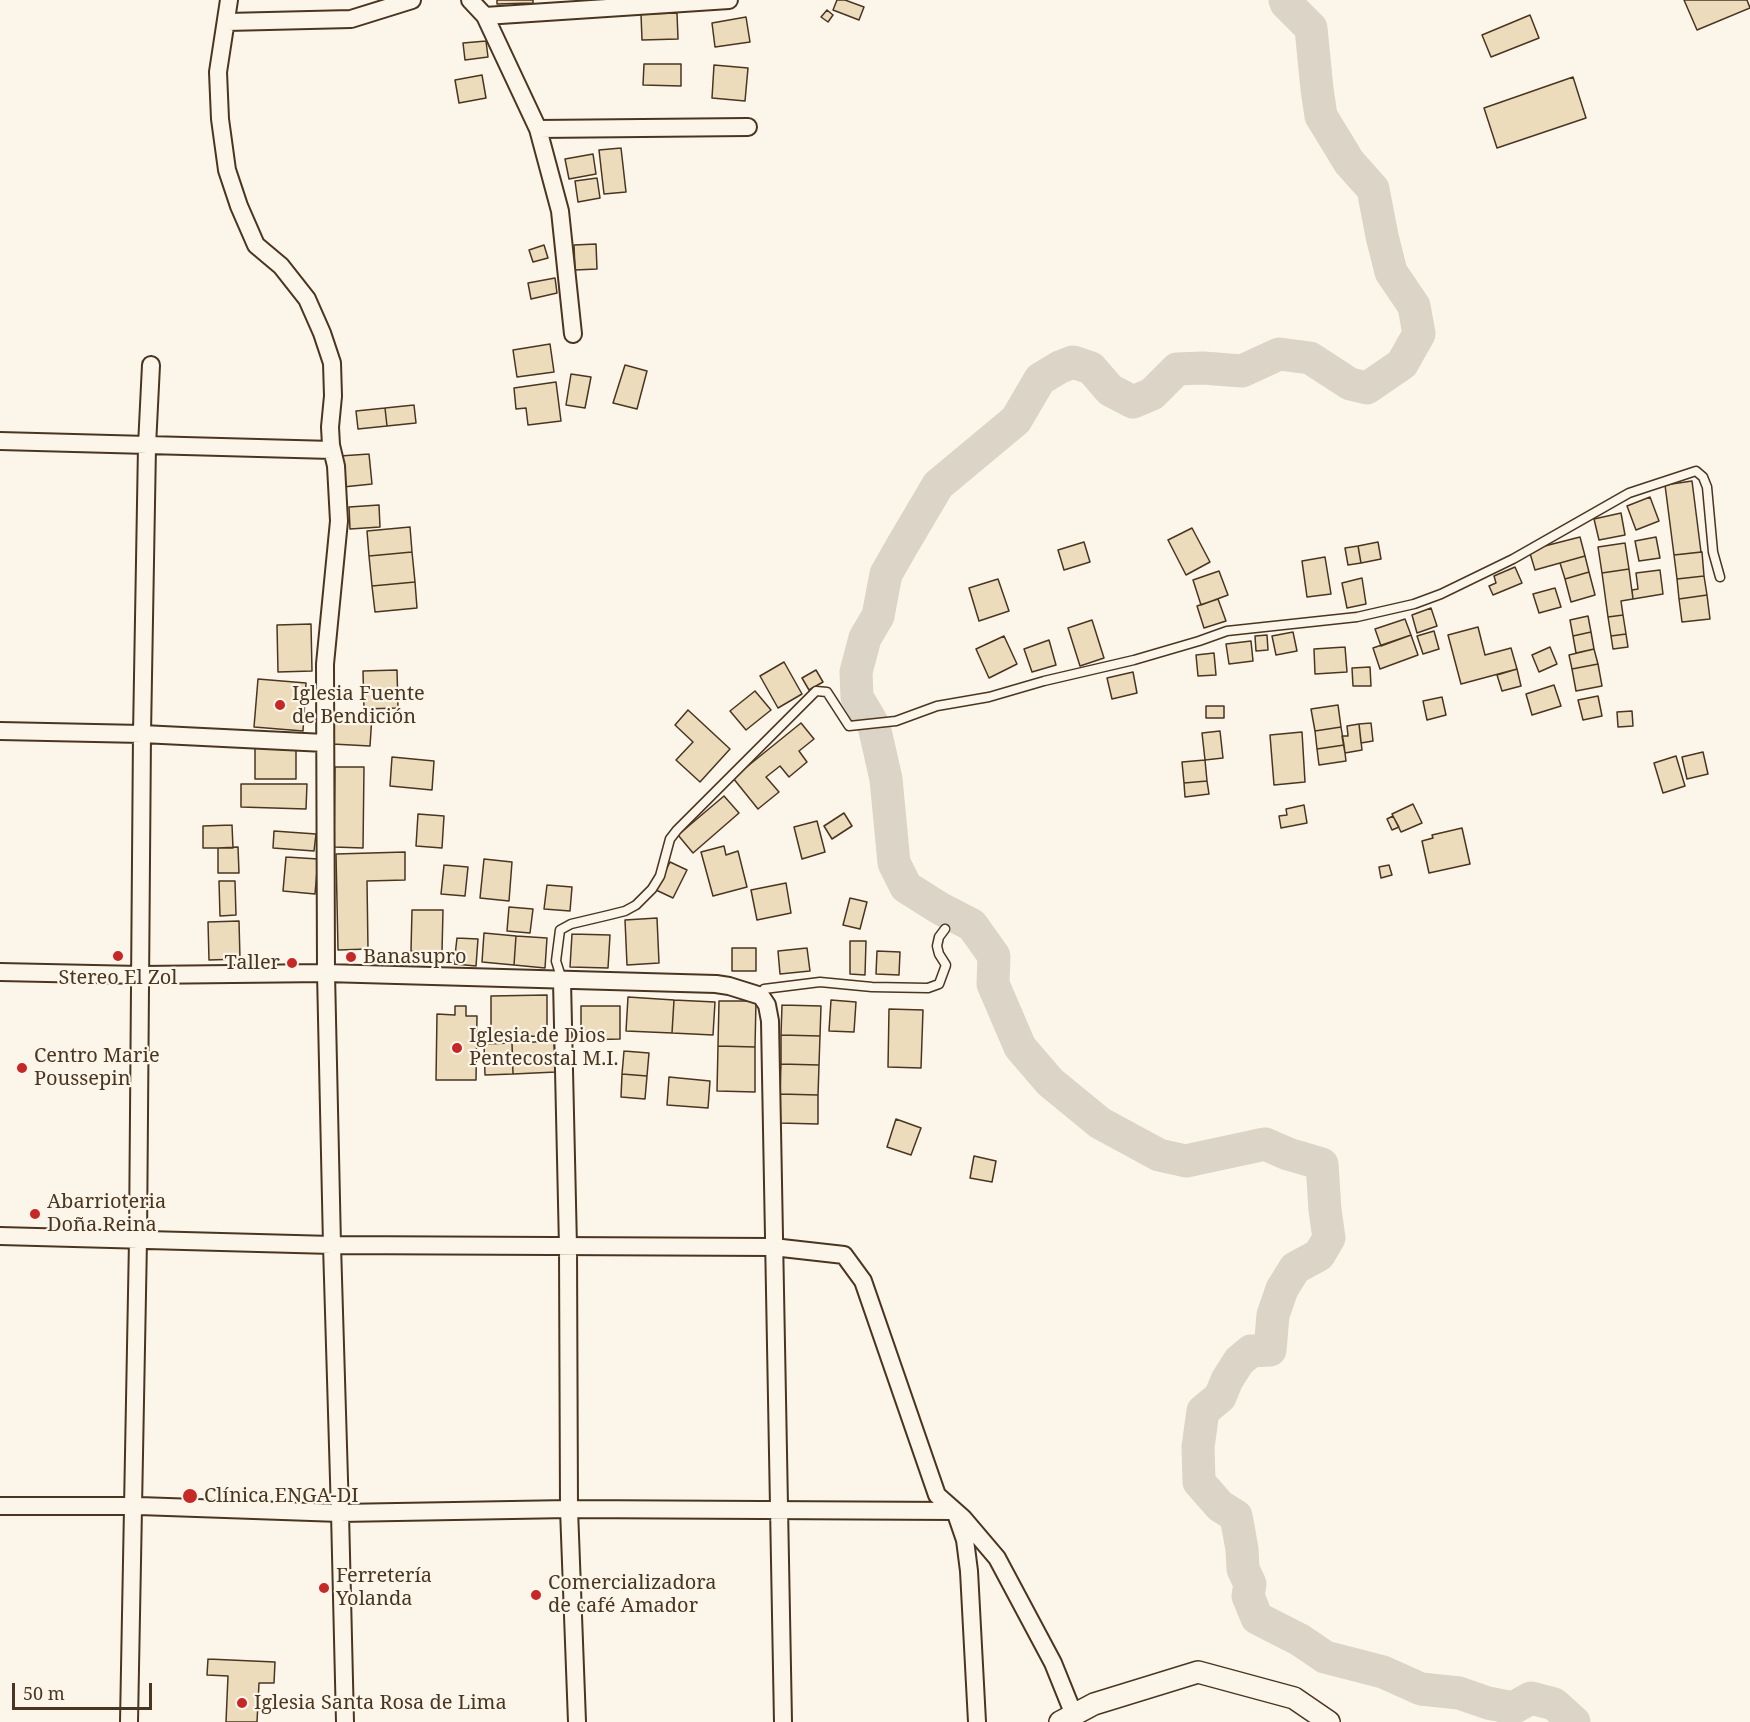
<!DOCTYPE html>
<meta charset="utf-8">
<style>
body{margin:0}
#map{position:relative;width:1750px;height:1722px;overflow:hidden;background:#fbf6e9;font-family:"Noto Serif",serif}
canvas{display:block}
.scale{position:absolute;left:12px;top:1683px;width:140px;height:27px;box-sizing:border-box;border:3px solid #4a3520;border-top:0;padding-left:8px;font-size:18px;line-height:21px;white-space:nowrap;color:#4a3520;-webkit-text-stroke:4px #fbf6e9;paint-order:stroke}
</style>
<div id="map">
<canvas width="1750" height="1722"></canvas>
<div class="scale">50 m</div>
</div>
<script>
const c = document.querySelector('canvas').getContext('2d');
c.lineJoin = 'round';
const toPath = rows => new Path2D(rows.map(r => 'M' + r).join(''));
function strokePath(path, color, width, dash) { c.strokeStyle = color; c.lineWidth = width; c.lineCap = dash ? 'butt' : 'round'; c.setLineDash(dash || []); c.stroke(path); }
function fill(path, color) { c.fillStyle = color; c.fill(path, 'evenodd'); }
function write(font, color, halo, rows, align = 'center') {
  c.font = font + ' "Noto Serif",serif'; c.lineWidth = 4.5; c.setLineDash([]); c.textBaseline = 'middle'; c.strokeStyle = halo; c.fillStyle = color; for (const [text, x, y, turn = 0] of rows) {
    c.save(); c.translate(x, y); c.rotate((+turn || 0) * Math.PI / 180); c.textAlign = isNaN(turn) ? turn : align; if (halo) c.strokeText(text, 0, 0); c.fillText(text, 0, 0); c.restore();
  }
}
const river = toPath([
 [1285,0,1286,3,1311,28,1317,89,1321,116,1349,162,1373,189,1382,236,1391,272,1414,306,1419,334,1402,364,1367,388,1350,384,1310,358,1279,354,1242,371,1203,368,1177,369,1152,394,1133,402,1110,390,1091,368,1073,362,1060,367,1040,379,1016,420,938,485,902,546,886,574,878,616,865,638,856,672,857,697,874,726,886,779,894,863,906,887,941,909,972,925,994,956,993,984,1020,1047,1050,1082,1100,1123,1159,1155,1186,1161,1265,1144,1288,1154,1322,1164,1325,1210,1329,1238,1319,1255,1295,1268,1282,1289,1273,1315,1270,1350,1251,1351,1239,1361,1227,1380,1220,1397,1203,1411,1198,1447,1199,1482,1220,1506,1236,1516,1242,1549,1243,1569,1250,1584,1248,1596,1257,1618,1300,1640,1325,1657,1383,1672,1421,1689,1459,1693,1488,1703,1513,1708,1531,1698,1554,1704,1574,1722]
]);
const building = toPath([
 [497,0,533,0,533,3,497,4,497,0],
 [837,0,845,0,864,7,859,20,833,10,837,0],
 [1684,0,1747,0,1750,8,1697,30,1684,0],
 [827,10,833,15,828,22,821,17,827,10],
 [677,13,678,39,642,40,641,14,677,13],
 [1530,15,1539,38,1491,57,1482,35,1530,15],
 [746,17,750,42,715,47,712,23,746,17],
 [486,41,488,57,465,60,463,43,486,41],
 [644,64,681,64,681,86,643,85,644,64],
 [714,65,748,68,745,101,712,98,714,65],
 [482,75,486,98,459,103,455,80,482,75],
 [1573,77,1586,118,1497,148,1484,108,1573,77],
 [621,148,626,192,604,194,599,150,621,148],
 [593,154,596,174,569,179,565,159,593,154],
 [597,178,600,198,578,202,575,181,597,178],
 [596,244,597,269,575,270,574,245,596,244],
 [544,245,548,258,533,262,529,250,544,245],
 [555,278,557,293,531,299,528,283,555,278],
 [550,344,554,372,517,377,513,350,550,344],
 [625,365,647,371,637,409,613,403,625,365],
 [571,374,591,377,585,408,566,405,571,374],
 [556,382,561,421,528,425,526,408,516,409,514,388,556,382],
 [414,405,416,423,387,426,385,408,414,405],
 [385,408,387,426,358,429,356,411,385,408],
 [369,454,372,484,343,487,340,456,369,454],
 [1692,481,1701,552,1674,555,1665,485,1692,481],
 [1650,497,1659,521,1636,530,1627,506,1650,497],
 [379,505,380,527,350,529,349,507,379,505],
 [1621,513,1625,535,1599,540,1594,519,1621,513],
 [410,527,412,552,369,556,367,531,410,527],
 [1192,528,1210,562,1186,575,1168,540,1192,528],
 [1580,537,1585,556,1535,570,1529,550,1580,537],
 [1656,537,1660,558,1639,561,1635,541,1656,537],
 [1084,542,1090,562,1064,570,1058,550,1084,542],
 [1378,542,1381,559,1361,563,1358,546,1378,542],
 [1625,543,1629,569,1602,573,1598,547,1625,543],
 [1358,546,1361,563,1348,565,1345,548,1358,546],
 [412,552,415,582,372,586,369,556,412,552],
 [1702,552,1704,576,1677,579,1674,555,1702,552],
 [1585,556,1589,572,1565,579,1560,563,1585,556],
 [1325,557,1331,594,1307,597,1302,561,1325,557],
 [1515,567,1522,583,1493,595,1489,586,1496,583,1494,576,1515,567],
 [1629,569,1633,599,1621,601,1623,615,1608,617,1602,573,1629,569],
 [1660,570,1663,594,1633,599,1632,590,1638,589,1636,573,1660,570],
 [1219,571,1228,595,1201,605,1193,580,1219,571],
 [1589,572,1595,595,1571,602,1565,579,1589,572],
 [1704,576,1707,595,1679,599,1677,579,1704,576],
 [1362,578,1366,604,1347,608,1342,583,1362,578],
 [998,579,1009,611,979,621,969,588,998,579],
 [415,582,417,608,375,612,372,586,415,582],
 [1555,588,1561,607,1539,613,1533,594,1555,588],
 [1707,595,1710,619,1682,622,1679,599,1707,595],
 [1218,599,1226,621,1204,628,1197,606,1218,599],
 [1431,608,1437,626,1417,633,1412,615,1431,608],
 [1623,615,1626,634,1611,636,1608,617,1623,615],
 [1588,616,1591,632,1573,636,1570,620,1588,616],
 [1405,619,1411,635,1381,646,1375,629,1405,619],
 [1092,620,1104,658,1080,666,1068,628,1092,620],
 [311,624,312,671,278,672,277,625,311,624],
 [1478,627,1485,655,1511,648,1517,669,1461,684,1448,635,1478,627],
 [1434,631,1439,649,1423,654,1417,636,1434,631],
 [1293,632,1297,651,1276,655,1272,636,1293,632],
 [1591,632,1594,649,1576,653,1573,636,1591,632],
 [1626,634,1628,647,1613,649,1611,636,1626,634],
 [1267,635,1268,650,1256,651,1255,636,1267,635],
 [1411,635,1418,655,1380,669,1373,648,1411,635],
 [1004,636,1017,664,989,678,976,649,1004,636],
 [1049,640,1056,665,1032,672,1024,649,1049,640],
 [1251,641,1253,661,1229,664,1226,644,1251,641],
 [1345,647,1347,672,1315,674,1314,649,1345,647],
 [1550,647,1557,664,1539,672,1532,655,1550,647],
 [1594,649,1598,664,1572,669,1569,655,1594,649],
 [1214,653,1216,675,1198,676,1196,655,1214,653],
 [784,662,802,694,778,708,760,676,784,662],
 [1598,664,1602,686,1576,691,1572,669,1598,664],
 [1370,667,1371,686,1353,686,1352,668,1370,667],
 [1517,669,1521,686,1502,691,1497,675,1517,669],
 [397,670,398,708,364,709,363,671,397,670],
 [816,670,823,682,809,690,802,678,816,670],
 [1133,672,1137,693,1112,699,1107,678,1133,672],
 [258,679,306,683,303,731,254,727,258,679],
 [1554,685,1561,706,1532,715,1526,694,1554,685],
 [755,691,771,710,746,730,730,711,755,691],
 [1598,696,1602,716,1583,720,1578,700,1598,696],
 [1442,697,1446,715,1427,720,1423,701,1442,697],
 [1338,705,1341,727,1315,731,1311,709,1338,705],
 [1206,706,1224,706,1224,718,1206,718,1206,706],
 [688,710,730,749,700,782,676,760,693,742,675,725,688,710],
 [1632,711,1633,726,1618,727,1617,712,1632,711],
 [334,712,372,715,370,746,332,744,334,712],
 [801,723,814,739,799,751,807,762,789,777,780,766,766,777,779,792,758,809,733,778,801,723],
 [1371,723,1373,741,1361,743,1359,724,1371,723],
 [1359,724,1362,750,1345,753,1342,736,1348,736,1347,726,1359,724],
 [1341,727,1344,745,1317,749,1315,731,1341,727],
 [1220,731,1223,758,1205,760,1202,733,1220,731],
 [1302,732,1305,782,1274,785,1270,735,1302,732],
 [1344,745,1346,761,1319,765,1317,749,1344,745],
 [255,748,296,748,296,779,255,779,255,748],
 [1703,752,1708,774,1687,779,1682,757,1703,752],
 [1676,756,1685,786,1663,793,1654,763,1676,756],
 [392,757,434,761,432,790,390,786,392,757],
 [1205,760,1207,781,1184,783,1182,762,1205,760],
 [335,767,364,767,363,848,334,847,335,767],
 [1207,781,1209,794,1185,797,1184,783,1207,781],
 [241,784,307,784,306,809,241,807,241,784],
 [724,796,739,813,693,853,678,835,724,796],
 [1413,804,1422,823,1401,832,1392,814,1413,804],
 [1304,805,1307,823,1281,828,1279,816,1287,815,1286,809,1304,805],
 [844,813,852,826,832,839,824,826,844,813],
 [418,814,444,816,442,848,416,846,418,814],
 [1393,816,1399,827,1392,830,1387,819,1393,816],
 [817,821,825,852,802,859,794,827,817,821],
 [232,825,233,848,203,848,203,826,232,825],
 [1462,828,1470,864,1429,873,1422,841,1433,838,1432,835,1462,828],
 [274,831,316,834,314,851,273,848,274,831],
 [724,846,726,855,738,851,747,887,713,896,701,852,724,846],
 [238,847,239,873,218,873,218,848,238,847],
 [405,852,405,880,367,881,368,949,338,950,336,854,405,852],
 [286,857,318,859,315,894,283,891,286,857],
 [484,859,512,862,509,901,480,898,484,859],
 [670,862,687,870,673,898,656,890,670,862],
 [444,865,468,867,465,896,441,894,444,865],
 [1389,865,1392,875,1381,878,1379,867,1389,865],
 [219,881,235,881,236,915,220,916,219,881],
 [786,883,791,913,757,920,751,890,786,883],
 [547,885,572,887,570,911,544,909,547,885],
 [850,898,867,902,860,929,843,925,850,898],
 [509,907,533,909,530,933,507,931,509,907],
 [412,910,443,910,442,952,411,951,412,910],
 [657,918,659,963,627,965,625,920,657,918],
 [239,921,240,959,209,960,208,922,239,921],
 [484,933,516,936,514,965,482,962,484,933],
 [572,934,610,935,608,968,570,967,572,934],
 [516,936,547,938,545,968,514,965,516,936],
 [457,938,478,939,476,966,454,964,457,938],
 [850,941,866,941,865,975,850,974,850,941],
 [732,948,756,948,756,971,732,971,732,948],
 [807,948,810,971,780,974,778,951,807,948],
 [877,951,900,952,899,975,876,974,877,951],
 [547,995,547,1036,491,1037,491,996,547,995],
 [628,997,674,1000,672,1033,626,1031,628,997],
 [674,1000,715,1002,713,1035,672,1033,674,1000],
 [831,1000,856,1002,854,1032,829,1031,831,1000],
 [719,1001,756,1001,755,1047,718,1046,719,1001],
 [782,1005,821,1006,820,1036,781,1035,782,1005],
 [455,1006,466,1006,466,1016,477,1016,476,1080,436,1080,437,1014,455,1015,455,1006],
 [581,1006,620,1006,620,1039,581,1040,581,1006],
 [889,1009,923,1010,921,1068,888,1067,889,1009],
 [781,1035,820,1036,819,1065,781,1064,781,1035],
 [554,1041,556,1072,513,1074,512,1043,554,1041],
 [512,1043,513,1074,485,1075,484,1044,512,1043],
 [718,1046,755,1047,755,1092,717,1091,718,1046],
 [624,1051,649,1053,647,1076,622,1074,624,1051],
 [781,1064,819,1065,818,1095,780,1094,781,1064],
 [622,1074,647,1076,645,1099,621,1097,622,1074],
 [669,1077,710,1081,708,1108,667,1105,669,1077],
 [780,1094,818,1095,818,1124,779,1123,780,1094],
 [896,1119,921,1128,911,1155,887,1147,896,1119],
 [974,1156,996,1161,992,1182,970,1178,974,1156],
 [208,1659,275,1662,274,1683,259,1683,257,1722,226,1722,228,1676,207,1675,208,1659]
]);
const service = toPath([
 [562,980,556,961,560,930,571,924,609,915,625,911,636,905,652,889,660,876,670,839,677,830,816,691,827,692,849,726,896,721,937,706,989,697,1044,681,1134,660,1199,641,1227,631,1357,617,1414,604,1441,594,1513,559,1629,493,1696,471,1703,477,1707,487,1713,552,1720,577],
 [761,996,764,989,820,982,872,987,928,988,939,984,946,965,939,954,937,946,939,937,945,929]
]);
const minor = toPath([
 [229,0,218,72,220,119,227,170,239,206,256,245,281,266,307,299,322,333,332,363,333,396,330,427,331,445,336,466,339,521,325,664,326,973,332,1245,340,1513,345,1722],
 [470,0,485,16,538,129,560,211,573,334],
 [485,16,729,0],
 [227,22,351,19,412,0],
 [538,129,748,127],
 [0,441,332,450],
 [0,731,142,734,325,743],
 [0,972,140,975,326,973,716,984,729,986,761,996,767,1005,770,1021,783,1722],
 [562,981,568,1247,569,1509,577,1722],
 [0,1236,332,1245,773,1247,844,1255,863,1281,937,1495,963,1518,997,1558,1053,1663,1074,1715],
 [0,1506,139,1506,340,1513,569,1509,955,1511,965,1540,969,1571,977,1722],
 [129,1722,138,1240,142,734,147,446,151,365]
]);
const tertiary = toPath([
 [1060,1722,1094,1704,1198,1672,1294,1698,1329,1722]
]);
const markers = [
 [280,705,6,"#c62828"],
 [118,956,6,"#c62828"],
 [351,957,6,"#c62828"],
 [292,963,6,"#c62828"],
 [457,1048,6,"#c62828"],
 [22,1068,6,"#c62828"],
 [35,1214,6,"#c62828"],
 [190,1496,8,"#c62828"],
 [324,1588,6,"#c62828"],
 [536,1595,6,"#c62828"],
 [242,1703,6,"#c62828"]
];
const poiNames = [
 ["Iglesia Fuente",292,694],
 ["de Bendición",292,717],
 ["Banasupro",363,957],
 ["Taller",280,963,"right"],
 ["Stereo El Zol",118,978,"center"],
 ["Iglesia de Dios",469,1036],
 ["Pentecostal M.I.",469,1059],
 ["Centro Marie",34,1056],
 ["Poussepin",34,1079],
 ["Abarrioteria",47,1202],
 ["Doña Reina",47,1225],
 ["Clínica ENGA-DI",204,1496],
 ["Ferretería",336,1576],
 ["Yolanda",336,1599],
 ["Comercializadora",548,1583],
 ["de café Amador",548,1606],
 ["Iglesia Santa Rosa de Lima",254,1703]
];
strokePath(river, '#dcd4c6', 33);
fill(building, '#ecdcbc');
strokePath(building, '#4a3520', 1.5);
strokePath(service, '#4a3520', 11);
strokePath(minor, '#4a3520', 20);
strokePath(tertiary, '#4a3520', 24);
strokePath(service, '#fbf6e9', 8);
strokePath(minor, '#fbf6e9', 16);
strokePath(tertiary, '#fbf6e9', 21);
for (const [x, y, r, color] of markers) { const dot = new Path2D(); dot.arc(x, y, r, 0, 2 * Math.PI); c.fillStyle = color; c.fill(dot); strokePath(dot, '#fbf6e9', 2); }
write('20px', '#4a3520', '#fbf6e9', poiNames, 'left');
</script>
